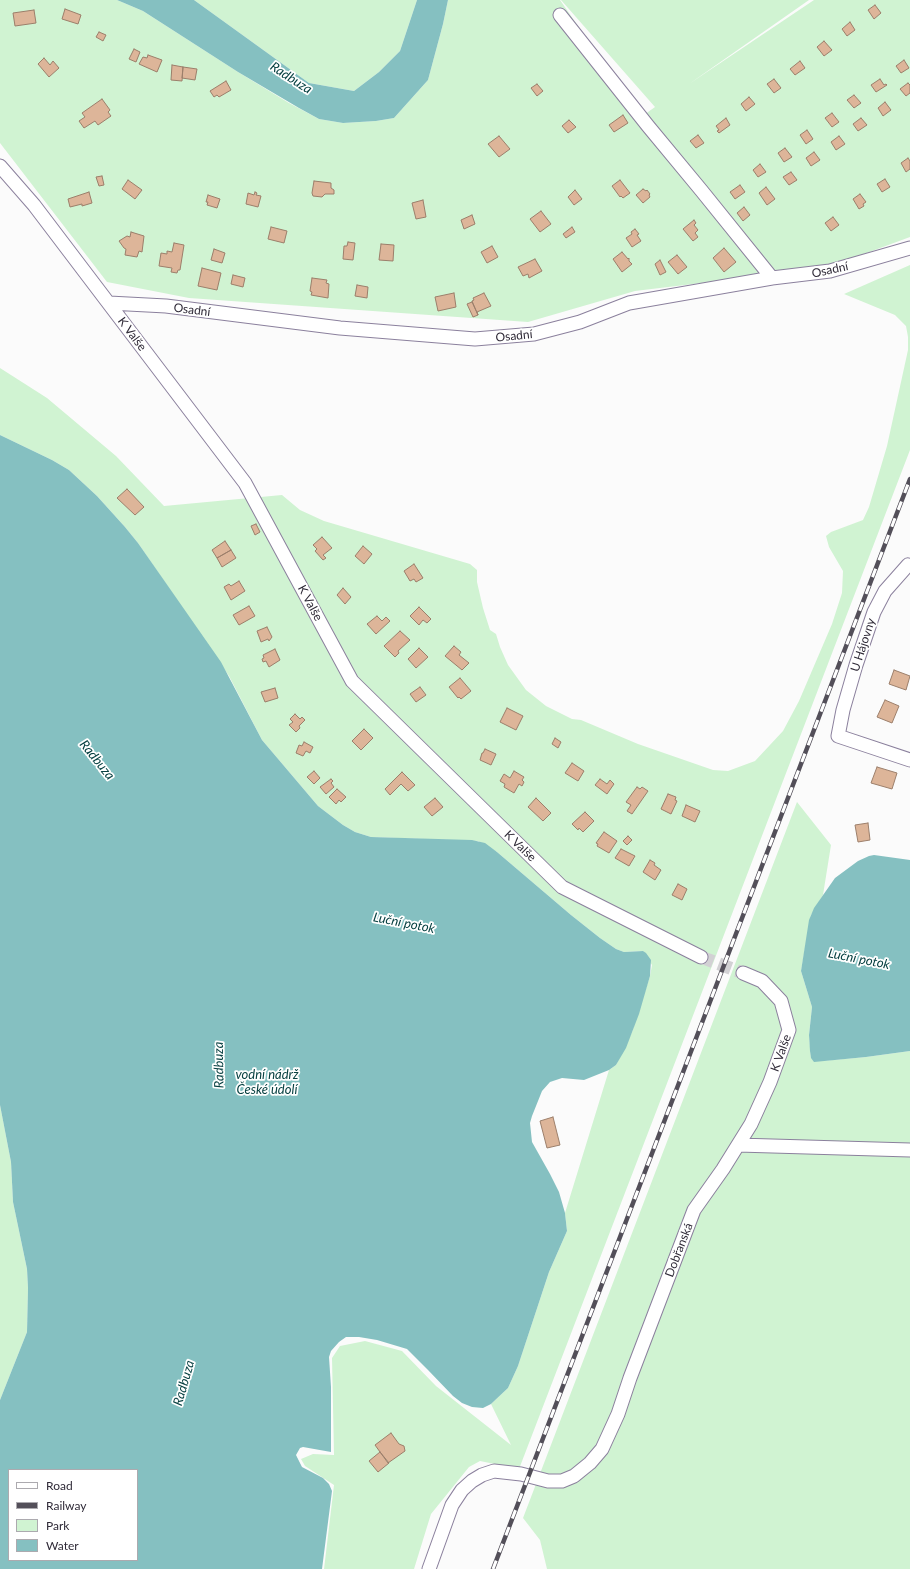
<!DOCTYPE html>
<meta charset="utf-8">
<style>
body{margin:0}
#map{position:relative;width:910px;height:1569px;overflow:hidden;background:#fbfbfb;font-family:Lato,sans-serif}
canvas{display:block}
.legend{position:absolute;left:8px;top:1469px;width:130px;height:92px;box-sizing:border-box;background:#fff;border:1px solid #acaaaf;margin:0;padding:5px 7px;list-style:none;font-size:12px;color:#2f2a37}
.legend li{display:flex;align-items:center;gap:8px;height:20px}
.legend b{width:20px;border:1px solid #acaaaf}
</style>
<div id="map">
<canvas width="910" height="1569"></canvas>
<ul class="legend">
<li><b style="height:5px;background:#fff"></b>Road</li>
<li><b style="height:5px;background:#534f59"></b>Railway</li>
<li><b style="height:11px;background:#d0f3d2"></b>Park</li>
<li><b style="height:11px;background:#85c0c1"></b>Water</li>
</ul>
</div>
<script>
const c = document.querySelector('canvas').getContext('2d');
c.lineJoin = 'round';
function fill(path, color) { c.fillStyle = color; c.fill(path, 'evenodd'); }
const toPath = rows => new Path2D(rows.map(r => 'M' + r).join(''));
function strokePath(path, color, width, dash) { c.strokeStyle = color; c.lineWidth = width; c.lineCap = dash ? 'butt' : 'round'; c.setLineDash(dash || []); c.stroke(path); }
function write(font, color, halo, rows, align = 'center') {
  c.font = font + ' Lato,sans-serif'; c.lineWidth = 3.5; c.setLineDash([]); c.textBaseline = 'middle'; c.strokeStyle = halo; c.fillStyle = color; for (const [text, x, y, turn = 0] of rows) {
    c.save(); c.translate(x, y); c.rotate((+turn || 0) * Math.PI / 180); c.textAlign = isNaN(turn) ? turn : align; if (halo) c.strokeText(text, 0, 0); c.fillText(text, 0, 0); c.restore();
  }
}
const green = toPath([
 [0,0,117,0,143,11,238,72,289,103,319,119,343,123,376,121,394,118,428,80,443,24,448,0,560,0,641,117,655,107,561,0,809,0,689,84,814,0,910,0,910,237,826,268,635,291,528,322,189,298,107,282,0,143],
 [194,0,417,0,400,51,379,72,354,91,309,83],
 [910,265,910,450,519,1469,480,1461,469,1467,431,1514,414,1569,324,1569,334,1485,305,1466,301,1459,313,1454,334,1455,332,1358,340,1346,365,1341,402,1351,436,1386,511,1445,491,1404,508,1388,518,1366,549,1272,567,1231,565,1213,609,1070,616,1065,632,1032,650,976,652,965,643,951,624,952,616,949,600,938,571,915,497,852,478,841,371,837,355,832,343,825,318,806,262,740,229,676,138,543,125,527,97,496,69,470,52,460,0,435,0,368,47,398,116,456,164,506,282,495,300,510,324,521,470,564,477,570,477,582,483,608,490,630,496,634,500,647,508,665,526,690,546,706,572,719,581,720,638,744,713,770,728,771,755,761,783,731,799,701,832,624,842,593,843,571,829,547,826,536,831,532,863,520,869,507,887,446,908,350,908,337,906,326,895,315,844,294],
 [797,802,831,845,823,895,811,915,801,971,812,1007,809,1035,811,1058,821,1061,866,1057,910,1051,910,1569,547,1569,540,1540,523,1518],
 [0,1105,11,1162,13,1202,27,1269,28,1288,27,1332,0,1400]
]);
const water = toPath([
 [117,0,194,0,309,83,354,91,379,72,400,51,417,0,448,0,443,24,428,80,394,118,376,121,343,123,319,119,299,108,238,72,143,11],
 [0,435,52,460,69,470,97,496,125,527,138,543,221,662,262,740,318,806,343,825,355,832,371,837,472,840,485,843,497,852,571,915,600,938,616,949,624,952,643,951,646,953,651,960,650,976,639,1014,626,1048,616,1065,609,1070,584,1080,562,1078,550,1082,542,1091,532,1116,530,1123,532,1142,550,1174,559,1192,565,1213,567,1231,549,1272,518,1366,508,1388,491,1404,483,1408,472,1407,462,1403,453,1396,428,1370,407,1349,377,1340,359,1337,346,1337,339,1342,331,1351,329,1357,331,1387,331,1452,303,1447,300,1448,296,1455,302,1467,323,1478,329,1484,332,1491,322,1569,0,1569,0,1400,27,1332,28,1288,27,1269,13,1202,11,1162,0,1105],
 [9,1470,137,1470,137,1560,9,1560],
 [874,855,910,860,910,1051,866,1057,814,1062,811,1058,810,1051,809,1035,812,1007,801,971,809,920,814,908,835,878,858,861,869,856]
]);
const building = toPath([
 [875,5,881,13,874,19,868,10,875,5],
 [65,9,81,15,78,24,62,19,65,9],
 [34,10,36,23,15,26,13,13,34,10],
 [850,22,855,30,847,36,842,29,850,22],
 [99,32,106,35,103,41,96,37,99,32],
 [824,41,832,50,824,56,817,47,824,41],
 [134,49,140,52,136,62,129,59,134,49],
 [148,55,162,60,157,72,139,64,143,57,147,58,148,55],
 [44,58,50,65,53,61,59,68,49,77,38,64,44,58],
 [904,60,909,68,901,73,896,66,904,60],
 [800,61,805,68,795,75,790,69,800,61],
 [172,65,183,67,182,81,171,80,172,65],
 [183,67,197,69,195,80,182,78,183,67],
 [774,79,781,88,774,93,767,84,774,79],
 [880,79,884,85,886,84,887,85,876,92,871,85,880,79],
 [226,81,231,90,219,97,217,95,214,97,210,91,226,81],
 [908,83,910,85,910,93,906,96,900,89,908,83],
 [537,84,543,91,537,96,531,88,537,84],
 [854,95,861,103,854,108,847,100,854,95],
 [749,97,755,104,746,111,741,104,749,97],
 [102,99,110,110,108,112,111,116,98,125,95,121,84,128,79,121,85,117,82,113,102,99],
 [885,102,891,110,883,116,878,108,885,102],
 [832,113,839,122,832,127,825,118,832,113],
 [623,115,628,123,614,132,609,125,623,115],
 [726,118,730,125,719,133,717,131,719,130,716,126,726,118],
 [861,118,867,125,858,131,853,124,861,118],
 [569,120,576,127,568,133,562,126,569,120],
 [807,130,813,139,806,144,800,135,807,130],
 [698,135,704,143,696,148,690,141,698,135],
 [499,136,510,149,499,157,488,144,499,136],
 [839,136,845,144,836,150,831,142,839,136],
 [785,148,792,157,784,162,778,153,785,148],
 [814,152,820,160,811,166,806,158,814,152],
 [908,158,910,161,910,169,906,172,901,163,908,158],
 [760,164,766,172,758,177,753,170,760,164],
 [791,172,797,180,789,185,783,177,791,172],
 [102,176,104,185,99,186,96,177,102,176],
 [885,179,890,187,882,192,877,184,885,179],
 [128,180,142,190,135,199,122,189,128,180],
 [620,180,630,193,623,198,621,196,620,197,612,186,620,180],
 [314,181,331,183,331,188,334,190,334,194,325,194,322,197,313,196,312,193,314,181],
 [740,185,745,192,735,199,730,192,740,185],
 [766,187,775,199,767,205,759,193,766,187],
 [643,189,646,191,647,190,650,194,649,195,650,197,643,203,636,195,643,189],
 [575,190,582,199,574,205,568,197,575,190],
 [89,192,92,203,82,206,82,204,70,207,68,199,89,192],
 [255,192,257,193,256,195,261,196,258,207,246,204,248,193,254,195,255,192],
 [860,194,866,202,863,204,864,206,859,209,853,199,860,194],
 [208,195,220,199,217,208,207,205,208,202,206,202,208,195],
 [423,200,426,217,416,219,412,203,423,200],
 [744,207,750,215,743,221,737,213,744,207],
 [541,211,551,224,540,232,530,219,541,211],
 [472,215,475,224,464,229,461,220,472,215],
 [833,217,839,225,831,231,825,223,833,217],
 [694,220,696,223,694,225,698,230,695,233,698,237,693,241,683,229,694,220],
 [271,227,287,231,284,243,268,239,271,227],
 [572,227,575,232,566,238,563,234,572,227],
 [635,229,639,234,637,235,641,241,632,247,626,238,632,234,631,232,635,229],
 [131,232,144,236,142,252,139,251,137,257,125,255,126,249,124,248,119,241,127,236,130,237,131,232],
 [348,242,355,243,353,260,343,259,344,246,347,246,348,242],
 [174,243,184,245,180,270,178,270,177,273,171,272,172,268,159,266,161,253,167,254,167,251,172,252,174,243],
 [381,244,394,245,393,261,379,260,381,244],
 [492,246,498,257,487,263,481,252,492,246],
 [724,248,736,262,724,272,713,258,724,248],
 [214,249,225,253,222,263,211,260,214,249],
 [622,252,628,259,629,258,629,261,632,264,622,272,613,259,622,252],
 [677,255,687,267,678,274,668,262,677,255],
 [535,259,542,271,529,278,528,274,523,276,518,267,535,259],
 [660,260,666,272,660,275,655,264,660,260],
 [202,268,221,273,217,290,198,286,202,268],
 [233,275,245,278,243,287,231,284,233,275],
 [312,278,327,280,326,283,329,284,328,298,311,295,312,292,310,291,312,278],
 [357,285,368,287,367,298,355,296,357,285],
 [454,293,456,307,438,311,435,297,454,293],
 [484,293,491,306,477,312,478,315,472,301,474,300,473,298,484,293],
 [472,302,478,315,473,317,467,304,472,302],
 [127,489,144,507,135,515,117,498,127,489],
 [256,524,260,532,255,535,251,526,256,524],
 [322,537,332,548,323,555,326,558,323,560,315,551,317,549,313,545,322,537],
 [225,541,231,550,217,558,212,550,225,541],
 [363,546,372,554,364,564,355,556,363,546],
 [231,550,236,558,222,567,217,558,231,550],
 [414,564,423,578,416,582,414,579,410,581,404,571,414,564],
 [239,581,245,591,231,600,224,587,229,584,231,586,239,581],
 [343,588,351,597,345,604,337,595,343,588],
 [249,606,255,616,239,625,233,615,249,606],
 [419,607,431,619,427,623,423,620,419,625,410,616,419,607],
 [377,616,382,621,386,617,390,621,376,634,367,624,377,616],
 [267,627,272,637,269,641,268,639,261,642,257,631,267,627],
 [400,631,410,640,398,651,399,653,395,657,384,646,400,631],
 [454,646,461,652,459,655,469,663,462,670,445,656,454,646],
 [419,648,428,657,416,668,408,659,419,648],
 [275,649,280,660,269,667,266,661,263,662,262,659,264,658,263,655,275,649],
 [894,670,910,676,906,690,889,684,894,670],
 [460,678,471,691,461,699,459,697,458,698,449,687,460,678],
 [420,687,426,695,416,702,410,694,420,687],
 [275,688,278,698,265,702,261,692,275,688],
 [885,700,899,706,892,723,877,717,885,700],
 [507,708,523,716,516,730,500,722,507,708],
 [295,714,300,719,302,717,305,720,299,726,300,728,296,732,289,725,293,722,290,719,295,714],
 [364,729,373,738,361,750,352,741,364,729],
 [555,738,561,742,558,748,552,744,555,738],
 [304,742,313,747,310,753,306,751,303,756,296,753,299,745,302,746,304,742],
 [485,749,496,754,491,765,480,760,482,753,483,753,485,749],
 [572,763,584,771,578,781,565,773,572,763],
 [877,767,897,773,892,789,871,783,877,767],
 [314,771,320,778,314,784,307,777,314,771],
 [514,771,524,777,522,780,524,782,522,786,519,784,514,793,504,787,505,784,500,781,504,774,510,778,514,771],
 [402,772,415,785,408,791,401,784,390,795,385,789,402,772],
 [331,779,333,781,331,783,334,787,326,794,320,787,331,779],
 [600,779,607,784,610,780,614,784,607,794,595,785,600,779],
 [637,787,640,789,642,787,648,791,632,814,627,811,631,805,626,802,637,787],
 [337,789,346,797,341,802,339,800,336,804,329,797,337,789],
 [668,794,676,797,675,800,677,801,671,814,661,809,668,794],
 [435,798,443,807,432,816,424,807,435,798],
 [536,798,551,813,543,821,528,807,536,798],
 [686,805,700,811,695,822,682,816,686,805],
 [585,812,594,821,583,832,579,828,578,830,572,824,585,812],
 [868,823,870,840,858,842,855,825,868,823],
 [604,832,617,841,609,853,597,846,598,844,596,843,604,832],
 [628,836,632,840,627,845,623,841,628,836],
 [621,849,635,856,629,866,615,858,621,849],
 [650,860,655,863,654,865,661,870,655,880,643,872,650,860],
 [678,884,687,889,682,900,672,895,678,884],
 [553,1117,560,1145,547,1148,540,1121,553,1117],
 [391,1433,399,1444,404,1446,405,1451,388,1463,375,1445,391,1433],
 [380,1452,389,1463,378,1472,369,1461,380,1452]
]);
const minorTunnel = toPath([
 [701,957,743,973]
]);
const minor = toPath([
 [560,15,648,126,701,190,772,278],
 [0,166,34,205,245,483,352,681,562,887,701,957],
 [109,303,166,306,340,328,475,339,534,334,580,322,629,303,772,278,830,271,910,248],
 [910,566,908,565,885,591,874,612,856,665,843,710,838,736,910,760],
 [738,1145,910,1150],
 [429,1569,452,1505,462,1490,472,1481,482,1475,494,1471,521,1474,548,1481,562,1481,574,1476,590,1463,602,1449,618,1414,630,1378,694,1210,723,1169,751,1124,770,1082,789,1030,781,1001,762,981,743,973]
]);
const rail = toPath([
 [493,1569,910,479]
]);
const streetNames = [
 ["Osadní",830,270,-12],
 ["Osadní",192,310,7],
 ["K Valše",132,334,53],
 ["Osadní",514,336,-6],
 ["K Valše",310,603,62],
 ["U Hájovny",863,645,-72],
 ["K Valše",520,846,44],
 ["K Valše",781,1053,-70],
 ["Dobřanská",679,1250,-69]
];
const waterNames = [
 ["Radbuza",291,78,33],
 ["Radbuza",97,760,51],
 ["Luční potok",404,923,11],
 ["Luční potok",859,959,11],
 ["Radbuza",219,1065,-91],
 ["vodní nádrž",267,1075],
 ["České údolí",267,1090],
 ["Radbuza",184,1383,-74]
];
fill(green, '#d0f3d2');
fill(water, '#85c0c1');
fill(building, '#ddb599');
strokePath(building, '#9c7f6b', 1);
strokePath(minorTunnel, '#d2d1d4', 13, [13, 6]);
strokePath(minor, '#8b809d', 15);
strokePath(minor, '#fff', 13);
strokePath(rail, '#534f59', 4.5);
strokePath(rail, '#fff', 3, [9]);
write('12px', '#2f2a37', '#fff', streetNames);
write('italic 13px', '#084142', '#fff', waterNames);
</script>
